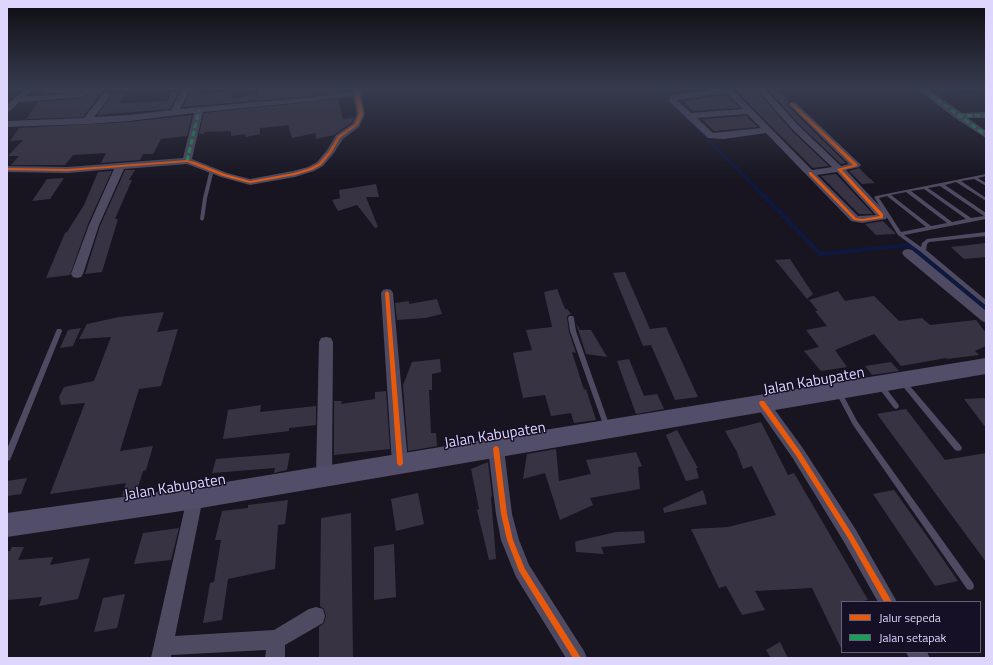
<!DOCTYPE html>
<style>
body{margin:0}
#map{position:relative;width:993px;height:665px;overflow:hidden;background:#181521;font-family:"Titillium Web",sans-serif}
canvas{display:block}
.frame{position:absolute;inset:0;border:8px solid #dfd6fe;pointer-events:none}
.legend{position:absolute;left:841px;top:601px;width:140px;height:52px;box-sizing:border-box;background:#161026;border:1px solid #665f7c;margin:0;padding:5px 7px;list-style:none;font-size:12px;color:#dfd6fe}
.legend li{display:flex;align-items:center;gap:8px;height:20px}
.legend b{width:20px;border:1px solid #665f7c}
</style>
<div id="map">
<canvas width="993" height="665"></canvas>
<div class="frame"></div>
<ul class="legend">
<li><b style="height:5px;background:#e8590c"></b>Jalur sepeda</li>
<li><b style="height:5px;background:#1a9f57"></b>Jalan setapak</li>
</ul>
</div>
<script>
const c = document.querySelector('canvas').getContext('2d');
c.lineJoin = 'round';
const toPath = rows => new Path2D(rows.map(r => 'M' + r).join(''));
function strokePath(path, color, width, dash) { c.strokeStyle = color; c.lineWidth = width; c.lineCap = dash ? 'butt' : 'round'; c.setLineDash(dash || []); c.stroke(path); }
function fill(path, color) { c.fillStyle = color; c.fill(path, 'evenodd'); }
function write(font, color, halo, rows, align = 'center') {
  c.font = font + ' "Titillium Web",sans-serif'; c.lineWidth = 3; c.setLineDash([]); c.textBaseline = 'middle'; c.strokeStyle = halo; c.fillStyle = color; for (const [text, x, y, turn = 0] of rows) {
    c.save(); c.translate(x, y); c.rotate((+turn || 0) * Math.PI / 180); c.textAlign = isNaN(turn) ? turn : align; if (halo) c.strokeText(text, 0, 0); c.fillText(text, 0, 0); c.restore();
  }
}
const streamFar1 = toPath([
 [653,88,695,126,756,188],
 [894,88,986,97]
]);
const stream = toPath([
 [755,187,821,254,909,245,986,309]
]);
const building = toPath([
 [48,88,105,88,83,117,26,119,38,102,82,98,87,96,82,92,44,94],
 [268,88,336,88,337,92,313,96,183,107,191,91,198,90,197,92,202,92,201,94,233,91,232,98,257,95,258,90,268,89],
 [735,88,755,88,792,131,829,166,813,168,738,93,739,93],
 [768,90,777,90,782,94,790,101,787,103,787,105,846,163,841,164,800,125],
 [171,92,179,92,170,109,97,115,112,95,124,94,119,103,148,102,168,101],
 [726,95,740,108,693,111,683,101],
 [338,99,343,119,354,118,351,123,334,135,316,139,316,133,292,138,288,125,260,128,260,134,246,137,245,134,231,136,231,131,204,132,204,134,199,134,204,113],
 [192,115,187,136,161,139,153,154,143,154,140,160,101,163,106,153,73,155,65,165,11,165,19,156,8,156,23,140,10,141,19,128,129,122],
 [746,116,758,127,714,131,702,119],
 [859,168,866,175,875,183,862,184,849,171],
 [125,170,135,170,129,180,132,180,115,219,118,219,102,272,85,274,100,226],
 [112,171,88,224,70,275,46,278,65,233,67,232,84,205,98,172],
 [836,174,851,190,873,214,859,214,821,176],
 [64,178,50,199,32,201,47,179],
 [376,184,379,197,366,197,378,227,375,228,357,205,338,211,332,200,341,198,340,198,339,190],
 [883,221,896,234,876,235,865,224],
 [986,243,986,257,964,259,951,247],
 [790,259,813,294,807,299,775,260],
 [625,272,650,329,666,327,698,397,675,400,651,345,643,346,613,273],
 [557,289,565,309,567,309,571,314,568,315,567,318,569,332,576,353,572,352,584,390,586,389,596,420,574,423,571,413,551,416,545,395,523,398,513,353,532,350,526,330,552,327,544,292],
 [838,291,845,301,874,296,899,321,922,318,930,325,976,320,986,333,986,346,975,351,979,355,947,359,946,358,901,366,874,334,835,350,847,367,821,371,804,351,819,347,806,330,827,326,815,311,818,311,809,300],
 [437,299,442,314,425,318,397,320,395,303,409,301,409,304],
 [164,312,157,332,178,329,161,386,139,389,120,451,153,446,146,470,143,471,136,494,122,496,126,483,50,494,85,403,61,405,59,397,64,387,94,381,111,337,79,339,87,324,119,317],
 [576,323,580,330,591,330,607,357,586,354],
 [81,328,73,346,60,348,68,330],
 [440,359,441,372,432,374,432,390,429,390,431,433,436,433,437,446,408,451,403,385,412,362],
 [629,359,644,396,657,394,664,409,636,414,617,361],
 [891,362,899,371,872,375,865,366],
 [386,391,390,449,334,455,334,401,342,401,341,404,375,399,375,392],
 [986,398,986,428,964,399],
 [261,405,260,412,316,406,316,425,289,428,289,431,223,439,228,410],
 [906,409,945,460,986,453,986,562,877,414],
 [761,422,788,475,794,473,868,600,858,602,842,602,842,650,812,588,755,591,765,610,742,615,726,586,719,588,691,529,728,527,776,515,752,466,743,469,737,452,725,431],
 [677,430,698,468,696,468,699,478,686,481,666,435],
 [556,449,559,481,591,474,586,460,636,452,642,466,638,467,640,489,590,498,593,505,560,520,545,473,523,479,527,454],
 [290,453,287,470,274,473,275,468,212,473,216,459],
 [488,462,492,496,491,497,496,559,489,560,477,510,479,509,471,469],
 [27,478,21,494,7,496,7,481],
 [703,490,707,504,664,513,663,508],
 [894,490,929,539,958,581,935,586,873,494],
 [418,493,424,524,396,531,391,499],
 [288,500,285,524,278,525,275,569,228,579,222,620,203,623,210,583,214,582,221,540,215,540,222,511,248,508,248,505],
 [351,513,353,658,319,658,319,627,324,623,326,616,324,609,320,606,321,518],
 [179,528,171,560,134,564,143,533],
 [644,531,645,543,601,547,604,554,576,552,575,542,577,541,616,532],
 [394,544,396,597,374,600,374,547],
 [12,547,24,547,18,560,53,557,50,565,90,558,78,599,39,606,42,597,7,600,7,551,10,551],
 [125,594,117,628,94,632,103,598],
 [780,642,788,658,771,658,766,650]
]);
const service = toPath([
 [210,169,212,169,214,170,207,198,204,219,202,221,200,219,203,198,210,169],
 [986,174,986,176,978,178,986,183,986,186,974,179,961,181,986,198,986,201,956,182,945,185,986,213,986,219,904,235,921,247,922,243,927,239,986,232,986,236,929,242,927,244,926,250,986,300,986,305,984,304,921,252,898,235,874,197,876,196,986,174],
 [940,186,984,216,971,218,928,188,940,186],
 [924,189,966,219,952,222,911,191,924,189],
 [906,192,947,223,931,226,891,195,906,192],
 [887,196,926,227,901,232,879,198,887,196],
 [569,316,573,316,574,318,576,331,610,427,609,429,607,430,605,429,604,427,570,331,568,318,569,316],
 [57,329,61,329,62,331,11,458,10,460,7,461,7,449,57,329],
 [902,378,904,379,961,446,962,448,961,450,958,451,955,450,900,383,899,381,900,379,902,378],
 [880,382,882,383,898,404,899,406,898,408,896,409,894,408,878,387,877,385,878,383,880,382],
 [838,388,840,389,857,421,973,583,974,586,973,589,970,590,967,589,853,425,835,391,836,389,838,388]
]);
const minor = toPath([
 [7,88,13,88,7,92,7,88],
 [26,88,34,88,25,97,82,93,86,95,82,97,19,102,10,111,7,112,7,105,26,88],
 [183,88,191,88,180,109,313,97,353,91,352,88,360,88,365,114,359,127,343,139,334,153,323,166,314,171,295,177,250,185,221,177,187,164,124,169,99,225,83,274,81,277,77,278,73,277,71,274,89,225,114,169,68,173,7,172,7,166,68,167,183,158,194,113,129,121,86,124,7,127,7,121,84,118,104,93,107,93,111,95,94,117,129,115,171,110,183,88],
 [353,96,357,114,352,124,336,135,327,150,317,162,308,167,293,171,250,179,227,173,192,159,203,112,313,101,353,96],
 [723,88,731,88,812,170,832,167,793,130,756,88,764,88,799,126,841,166,849,164,788,104,792,102,795,102,859,163,861,165,859,167,846,170,886,213,887,217,886,219,862,223,851,221,766,133,724,139,708,138,669,101,670,96,675,95,723,88],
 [727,93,743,109,691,113,677,100,727,93],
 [747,114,761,128,713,133,697,118,747,114],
 [837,172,876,215,858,216,817,175,837,172],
 [921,88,929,88,931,91,962,113,986,112,986,118,968,118,986,131,986,138,955,118,925,95,921,88],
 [908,249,912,250,986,311,986,323,982,321,904,256,902,253,904,250,908,249],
 [387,289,391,290,393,293,408,463,406,468,400,470,394,468,392,463,381,293,383,290,387,289],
 [326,337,331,338,333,342,332,475,330,480,324,482,318,480,316,475,319,342,321,338,326,337],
 [762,397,767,399,802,447,856,530,897,602,878,602,844,542,792,457,757,407,755,403,757,399,762,397],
 [496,442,501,444,504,449,512,514,519,540,529,565,584,651,587,658,566,658,516,577,501,540,496,514,488,449,491,444,496,442],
 [195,490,201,492,203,498,175,636,274,630,309,609,316,607,323,609,325,616,323,623,285,645,285,658,265,658,266,650,171,655,171,658,151,658,187,498,189,492,195,490],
 [906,652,927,652,930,658,909,658,906,652]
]);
const secondary = toPath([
 [986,358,986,374,195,509,7,537,7,513,195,487,986,358]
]);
const quiet = toPath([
 [925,88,928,93,986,135],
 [7,90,9,88],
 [958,116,986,115],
 [187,161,199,110]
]);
const cycleway = toPath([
 [354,88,358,88,363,114,358,125,340,138,332,152,321,165,312,170,295,175,250,183,223,176,187,162,68,171,7,170,7,168,68,169,187,160,195,162,225,174,250,181,294,173,310,168,319,163,329,151,338,136,355,124,359,114,354,88],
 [791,103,793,103,857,164,857,166,842,170,883,214,883,218,862,221,854,220,809,174,809,172,811,172,856,218,862,219,880,216,837,169,853,165,791,105,791,103],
 [387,291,389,293,403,463,402,465,400,466,398,465,397,463,385,293,387,291],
 [760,401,764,401,799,450,852,534,892,602,884,602,848,538,795,454,760,405,759,403,760,401],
 [496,446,498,447,499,449,507,514,513,540,525,569,581,658,573,658,519,571,507,540,501,514,493,449,494,447,496,446]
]);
const streetNames = [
 ["Jalan Kabupaten",814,382,-10],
 ["Jalan Kabupaten",495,436,-9],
 ["Jalan Kabupaten",175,488,-9]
];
strokePath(streamFar1, '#0d1940', 3);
strokePath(stream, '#0d1940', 4);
fill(building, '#383343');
fill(service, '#4e4a62');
fill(minor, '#4e4a62');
fill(secondary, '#524d68');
strokePath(quiet, '#1a9f57', 3, [5.5, 3]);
fill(cycleway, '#e8590c');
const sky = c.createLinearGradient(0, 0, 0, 181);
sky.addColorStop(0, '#0d0c12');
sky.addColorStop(0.49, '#373b4e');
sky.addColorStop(1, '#373b4e00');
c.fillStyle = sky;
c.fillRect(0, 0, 993, 181);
write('15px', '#dfd6fe', '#161026', streetNames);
</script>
